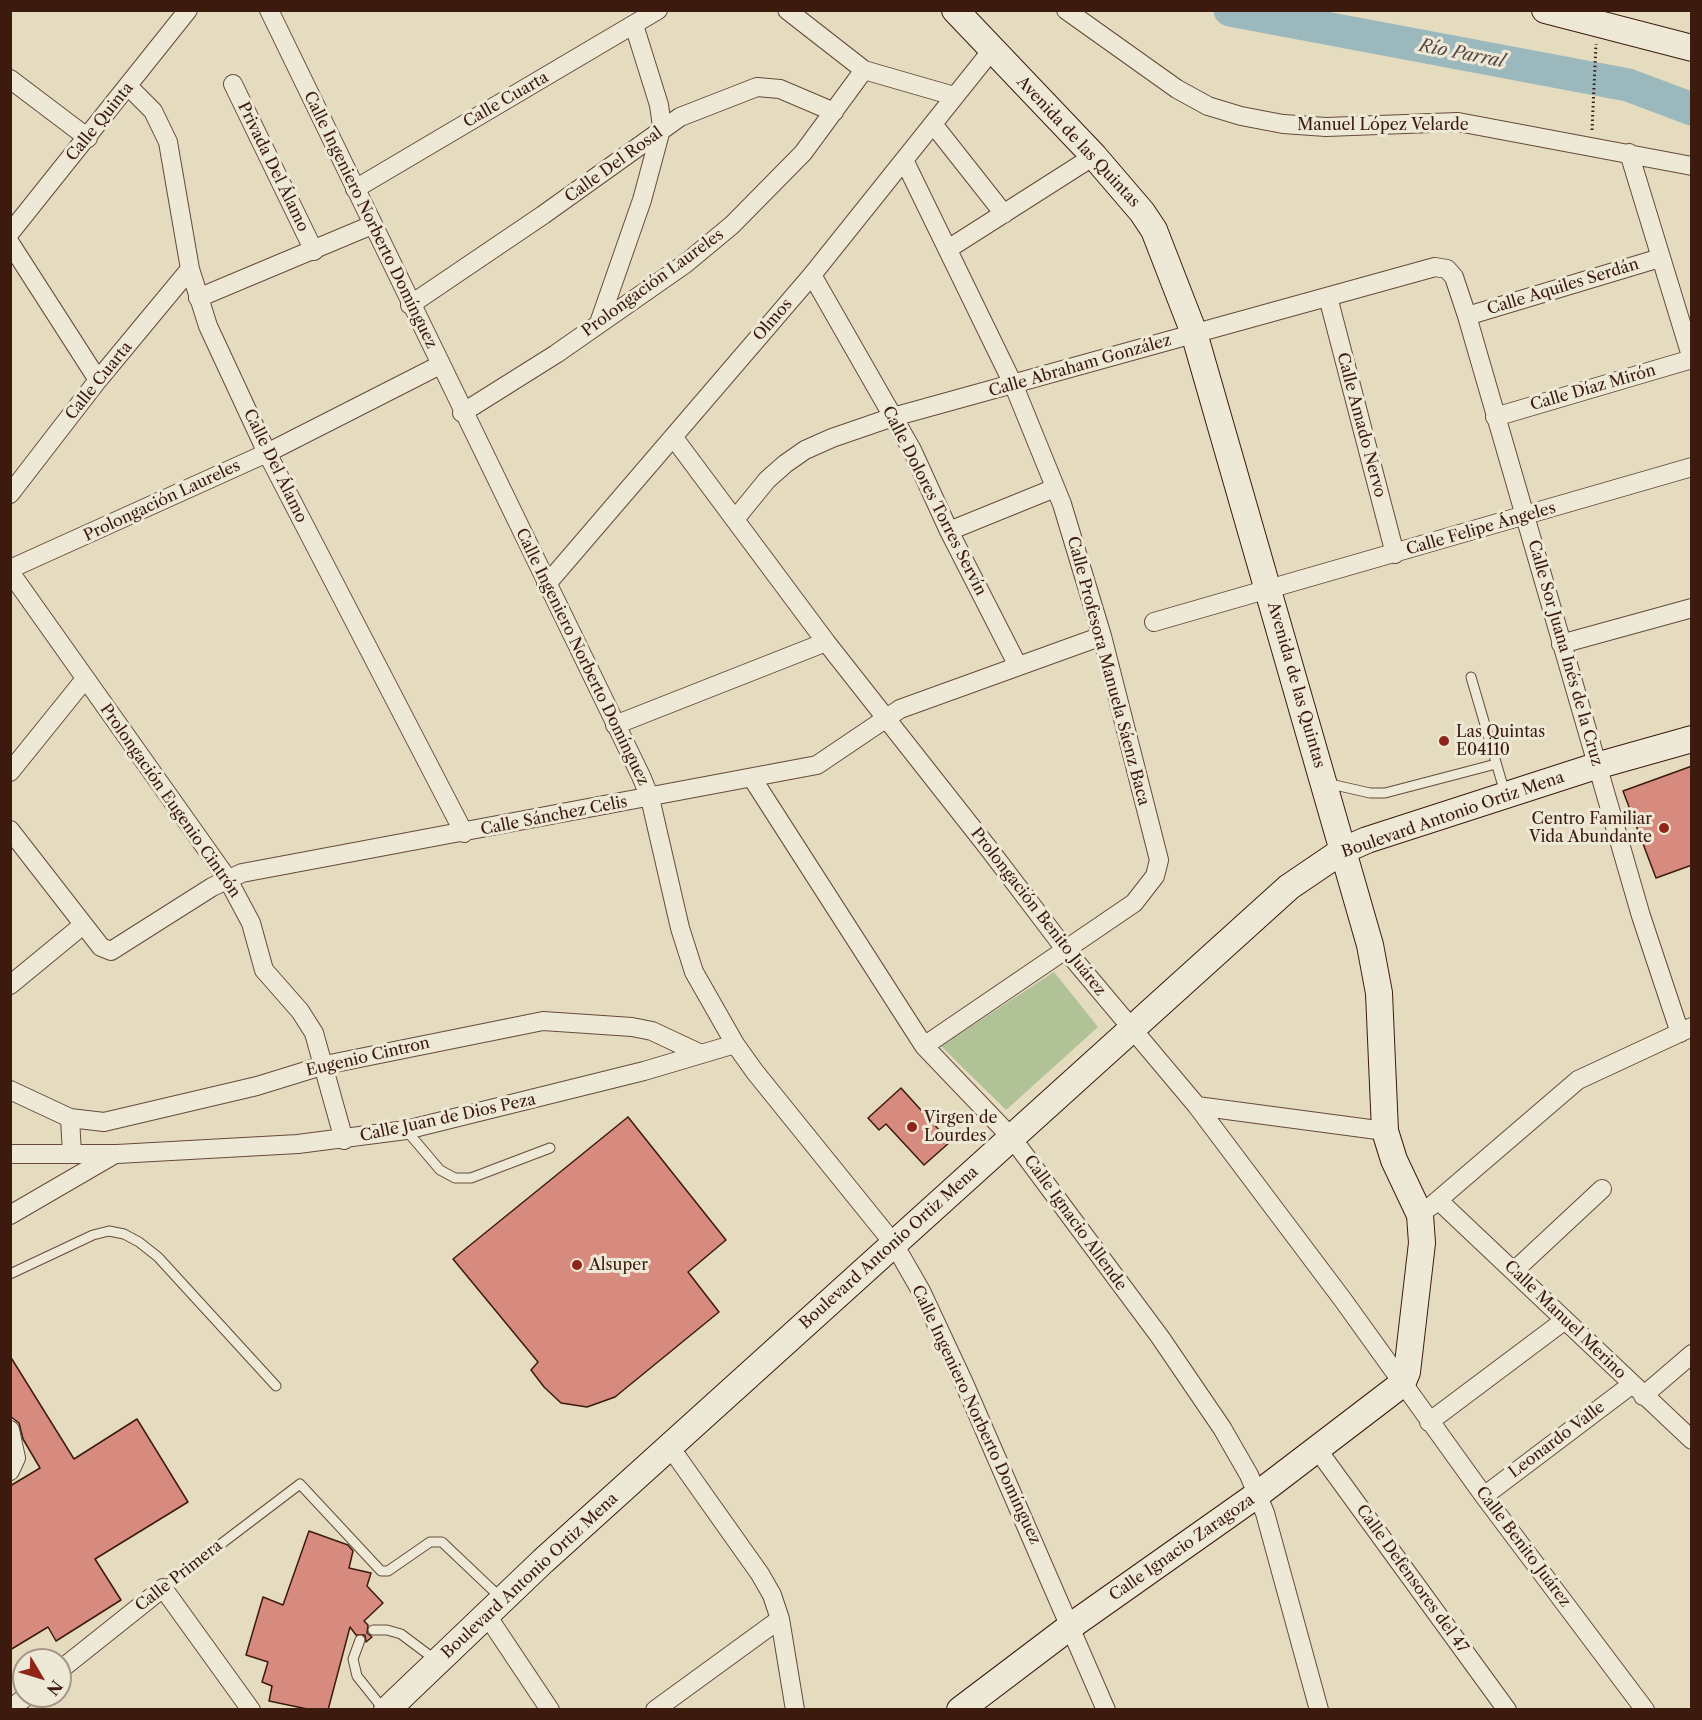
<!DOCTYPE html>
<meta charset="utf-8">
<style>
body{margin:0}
#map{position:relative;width:1702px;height:1720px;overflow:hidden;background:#e5dcc0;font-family:"Libre Caslon Text",serif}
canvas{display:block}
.frame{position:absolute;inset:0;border:12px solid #3c1a0e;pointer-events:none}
.north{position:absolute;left:12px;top:1648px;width:60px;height:60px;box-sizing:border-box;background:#eee8d6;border:2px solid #a79686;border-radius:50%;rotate:128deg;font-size:16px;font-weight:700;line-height:24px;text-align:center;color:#3c1a0e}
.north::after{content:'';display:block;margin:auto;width:21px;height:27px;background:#8f2418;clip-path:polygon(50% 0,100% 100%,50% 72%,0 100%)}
</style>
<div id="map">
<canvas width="1702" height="1720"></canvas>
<div class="frame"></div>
<div class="north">N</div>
</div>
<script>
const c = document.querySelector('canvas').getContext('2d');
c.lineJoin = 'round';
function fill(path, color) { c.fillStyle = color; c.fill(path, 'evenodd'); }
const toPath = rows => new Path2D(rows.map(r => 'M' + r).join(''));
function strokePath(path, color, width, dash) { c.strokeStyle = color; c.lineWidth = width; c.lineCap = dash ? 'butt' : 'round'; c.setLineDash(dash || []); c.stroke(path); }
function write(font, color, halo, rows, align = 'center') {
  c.font = font + ' "Libre Caslon Text",serif'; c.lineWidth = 6; c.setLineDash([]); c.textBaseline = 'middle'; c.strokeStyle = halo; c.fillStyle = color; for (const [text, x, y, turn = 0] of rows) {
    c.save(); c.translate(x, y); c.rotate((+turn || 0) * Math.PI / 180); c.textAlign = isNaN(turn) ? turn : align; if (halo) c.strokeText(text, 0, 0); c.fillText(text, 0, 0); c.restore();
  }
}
const green = toPath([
 [1054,972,1098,1027,1006,1110,941,1046]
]);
const river = toPath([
 [1230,10,1628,85,1692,109]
]);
const building = toPath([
 [1692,766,1692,865,1656,878,1623,791,1692,766],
 [901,1088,950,1142,924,1165,886,1124,879,1130,868,1118,901,1088],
 [628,1117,726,1240,688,1272,719,1312,615,1397,587,1407,561,1403,544,1387,531,1370,538,1362,453,1259,628,1117],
 [10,1356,74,1459,137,1419,188,1502,95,1559,121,1600,56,1641,48,1627,10,1650,10,1486,40,1468,23,1439,19,1423,10,1416,10,1356],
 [309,1531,348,1545,353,1551,349,1568,371,1573,367,1586,383,1603,364,1621,368,1625,367,1633,372,1637,366,1642,365,1635,356,1635,350,1627,328,1710,312,1710,269,1701,272,1686,262,1682,268,1662,246,1655,263,1597,283,1605,309,1531]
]);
const path = toPath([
 [1592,130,1596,44]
]);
const lane = toPath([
 [1471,677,1505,793],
 [1326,783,1370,793,1385,793,1496,764],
 [406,1130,440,1170,455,1178,471,1178,550,1148],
 [10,1274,93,1235,109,1231,124,1234,139,1242,158,1257,276,1386],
 [163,1588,300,1484,381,1571,388,1571,430,1542,442,1542,502,1599],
 [373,1630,387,1630,401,1634,437,1661],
 [360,1640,353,1659,357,1676,384,1710]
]);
const street = toPath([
 [269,10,641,776,650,798,680,928,694,972,735,1044,755,1072,894,1244,921,1291,964,1383,1106,1710],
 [787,10,864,70,954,96],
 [1066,10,1177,89,1208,106,1241,116,1283,124,1326,127,1458,122,1692,166],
 [10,79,88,138],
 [233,84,314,251],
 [129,87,153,111,168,142,190,269,208,326,267,453,464,833],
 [933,124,1004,214],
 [1629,153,1692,359],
 [905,162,1014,386,1062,504,1102,636,1159,860,1155,876,1134,903,924,1046],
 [355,189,658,10],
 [10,233,188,10],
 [10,243,98,380],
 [948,249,1094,156],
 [812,275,912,450,949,531,1018,666],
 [1328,297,1395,554],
 [198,298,372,225],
 [410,305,543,215,680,117,757,87,780,89,834,112],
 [1467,316,1660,258],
 [599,323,642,200,662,126,659,105,634,25],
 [462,413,556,354,685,264,732,225,803,153,864,70],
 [1495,417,1692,359],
 [674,438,826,642,989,849,1065,949,1197,1106,1343,1300,1484,1496,1645,1710],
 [10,494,98,380,190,269],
 [736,518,767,480,785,464,805,450,832,438,893,417,1435,267,1447,269,1454,277,1467,316,1641,916,1680,1033],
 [949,531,1055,488],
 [10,569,267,453,440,365],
 [10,572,227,878,251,923,264,970,300,1011,314,1033,344,1140],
 [546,585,812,275,992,50],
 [1154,622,1692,467],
 [1561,644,1692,608],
 [615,725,826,642],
 [10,772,85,679],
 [752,778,924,1046,1012,1138,1160,1337,1222,1428,1249,1475,1265,1513,1319,1710],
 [10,830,101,947,111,951,212,887,242,873,817,765,900,709,1102,636],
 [10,985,83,925],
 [10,1090,70,1118,104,1122,257,1086,325,1065,543,1021,632,1027,652,1031,701,1054],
 [1197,1106,1385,1131],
 [70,1118,72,1154],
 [10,1154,117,1154,298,1144,406,1130,644,1071,735,1044],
 [1438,1200,1692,1440],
 [1430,1207,1578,1080,1692,1027],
 [10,1215,115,1154],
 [1514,1271,1602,1189],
 [1643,1396,1692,1354],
 [1429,1422,1565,1320],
 [10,1430,16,1458,10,1471],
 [670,1447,760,1574,772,1595,780,1619,795,1710],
 [1317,1449,1507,1710],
 [1484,1496,1631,1385],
 [486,1614,550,1710],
 [60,1670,163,1588,251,1710],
 [10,1709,27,1696],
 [655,1710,780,1619]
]);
const secondary = toPath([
 [955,10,1094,156,1142,212,1154,230,1194,333,1370,945,1379,993,1385,1131,1394,1160,1420,1215,1422,1243,1407,1372,1402,1384,1258,1494,1071,1626,960,1710],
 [1545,10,1692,48],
 [387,1710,543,1561,1289,887,1342,851,1367,840,1596,766,1692,739]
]);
const markers = [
 [1444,741,6,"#8f2418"],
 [1664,828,6,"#8f2418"],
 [912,1127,6,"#8f2418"],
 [577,1265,6,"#8f2418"]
];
const streetNames = [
 ["Calle Cuarta",506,100,-30],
 ["Calle Quinta",100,122,-51],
 ["Manuel López Velarde",1383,125],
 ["Avenida de las Quintas",1078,142,47],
 ["Calle Del Rosal",614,165,-36],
 ["Privada Del Álamo",273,167,64],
 ["Calle Ingeniero Norberto Domínguez",370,220,64],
 ["Prolongación Laureles",653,283,-36],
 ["Calle Aquiles Serdán",1563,287,-17],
 ["Olmos",773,320,-49],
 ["Calle Abraham González",1080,366,-16],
 ["Calle Cuarta",99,381,-51],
 ["Calle Díaz Mirón",1593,388,-16],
 ["Calle Amado Nervo",1361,425,75],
 ["Calle Del Álamo",275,466,64],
 ["Prolongación Laureles",162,501,-25],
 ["Calle Dolores Torres Servín",934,501,63],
 ["Calle Felipe Ángeles",1481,529,-16],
 ["Calle Sor Juana Inés de la Cruz",1565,653,74],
 ["Calle Ingeniero Norberto Domínguez",582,657,64],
 ["Calle Profesora Manuela Sáenz Baca",1108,671,75],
 ["Avenida de las Quintas",1296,685,74],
 ["Prolongación Eugenio Cintrón",170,801,55],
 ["Boulevard Antonio Ortiz Mena",1453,815,-19],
 ["Calle Sánchez Celis",554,816,-11],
 ["Prolongación Benito Juárez",1038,912,52],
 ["Eugenio Cintron",368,1057,-13],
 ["Calle Juan de Dios Peza",448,1118,-12],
 ["Calle Ignacio Allende",1075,1223,54],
 ["Boulevard Antonio Ortiz Mena",889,1248,-42],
 ["Calle Manuel Merino",1565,1320,44],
 ["Calle Ingeniero Norberto Domínguez",976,1415,65],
 ["Leonardo Valle",1557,1440,-37],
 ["Calle Benito Juárez",1523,1547,53],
 ["Calle Ignacio Zaragoza",1182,1548,-35],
 ["Calle Primera",179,1576,-38],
 ["Boulevard Antonio Ortiz Mena",530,1576,-43],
 ["Calle Defensores del 47",1412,1579,54]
];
const poiNames = [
 ["Las Quintas",1456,732],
 ["E04110",1456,750],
 ["Centro Familiar",1652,819,"right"],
 ["Vida Abundante",1652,837,"right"],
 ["Virgen de",924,1118],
 ["Lourdes",924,1136],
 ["Alsuper",589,1265]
];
const waterNames = [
 ["Río Parral",1462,54,11]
];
fill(green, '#b0c296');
strokePath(river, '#9bb9bd', 33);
fill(building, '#d78b7e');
strokePath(building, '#3c1a0e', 1.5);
strokePath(lane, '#664a3a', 11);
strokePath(street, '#664a3a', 20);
strokePath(secondary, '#3c1a0e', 28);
strokePath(path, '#3c1a0e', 3, [1.5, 3]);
strokePath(lane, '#eee8d6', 9);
strokePath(street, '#eee8d6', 18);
strokePath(secondary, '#eee8d6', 26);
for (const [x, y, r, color] of markers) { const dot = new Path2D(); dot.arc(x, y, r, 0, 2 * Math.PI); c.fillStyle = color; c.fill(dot); strokePath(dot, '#eee8d6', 2); }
write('16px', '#3c1a0e', '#eee8d6', streetNames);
write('16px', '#3c1a0e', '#eee8d6', poiNames, 'left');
write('italic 18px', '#584a43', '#eee8d6', waterNames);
</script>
